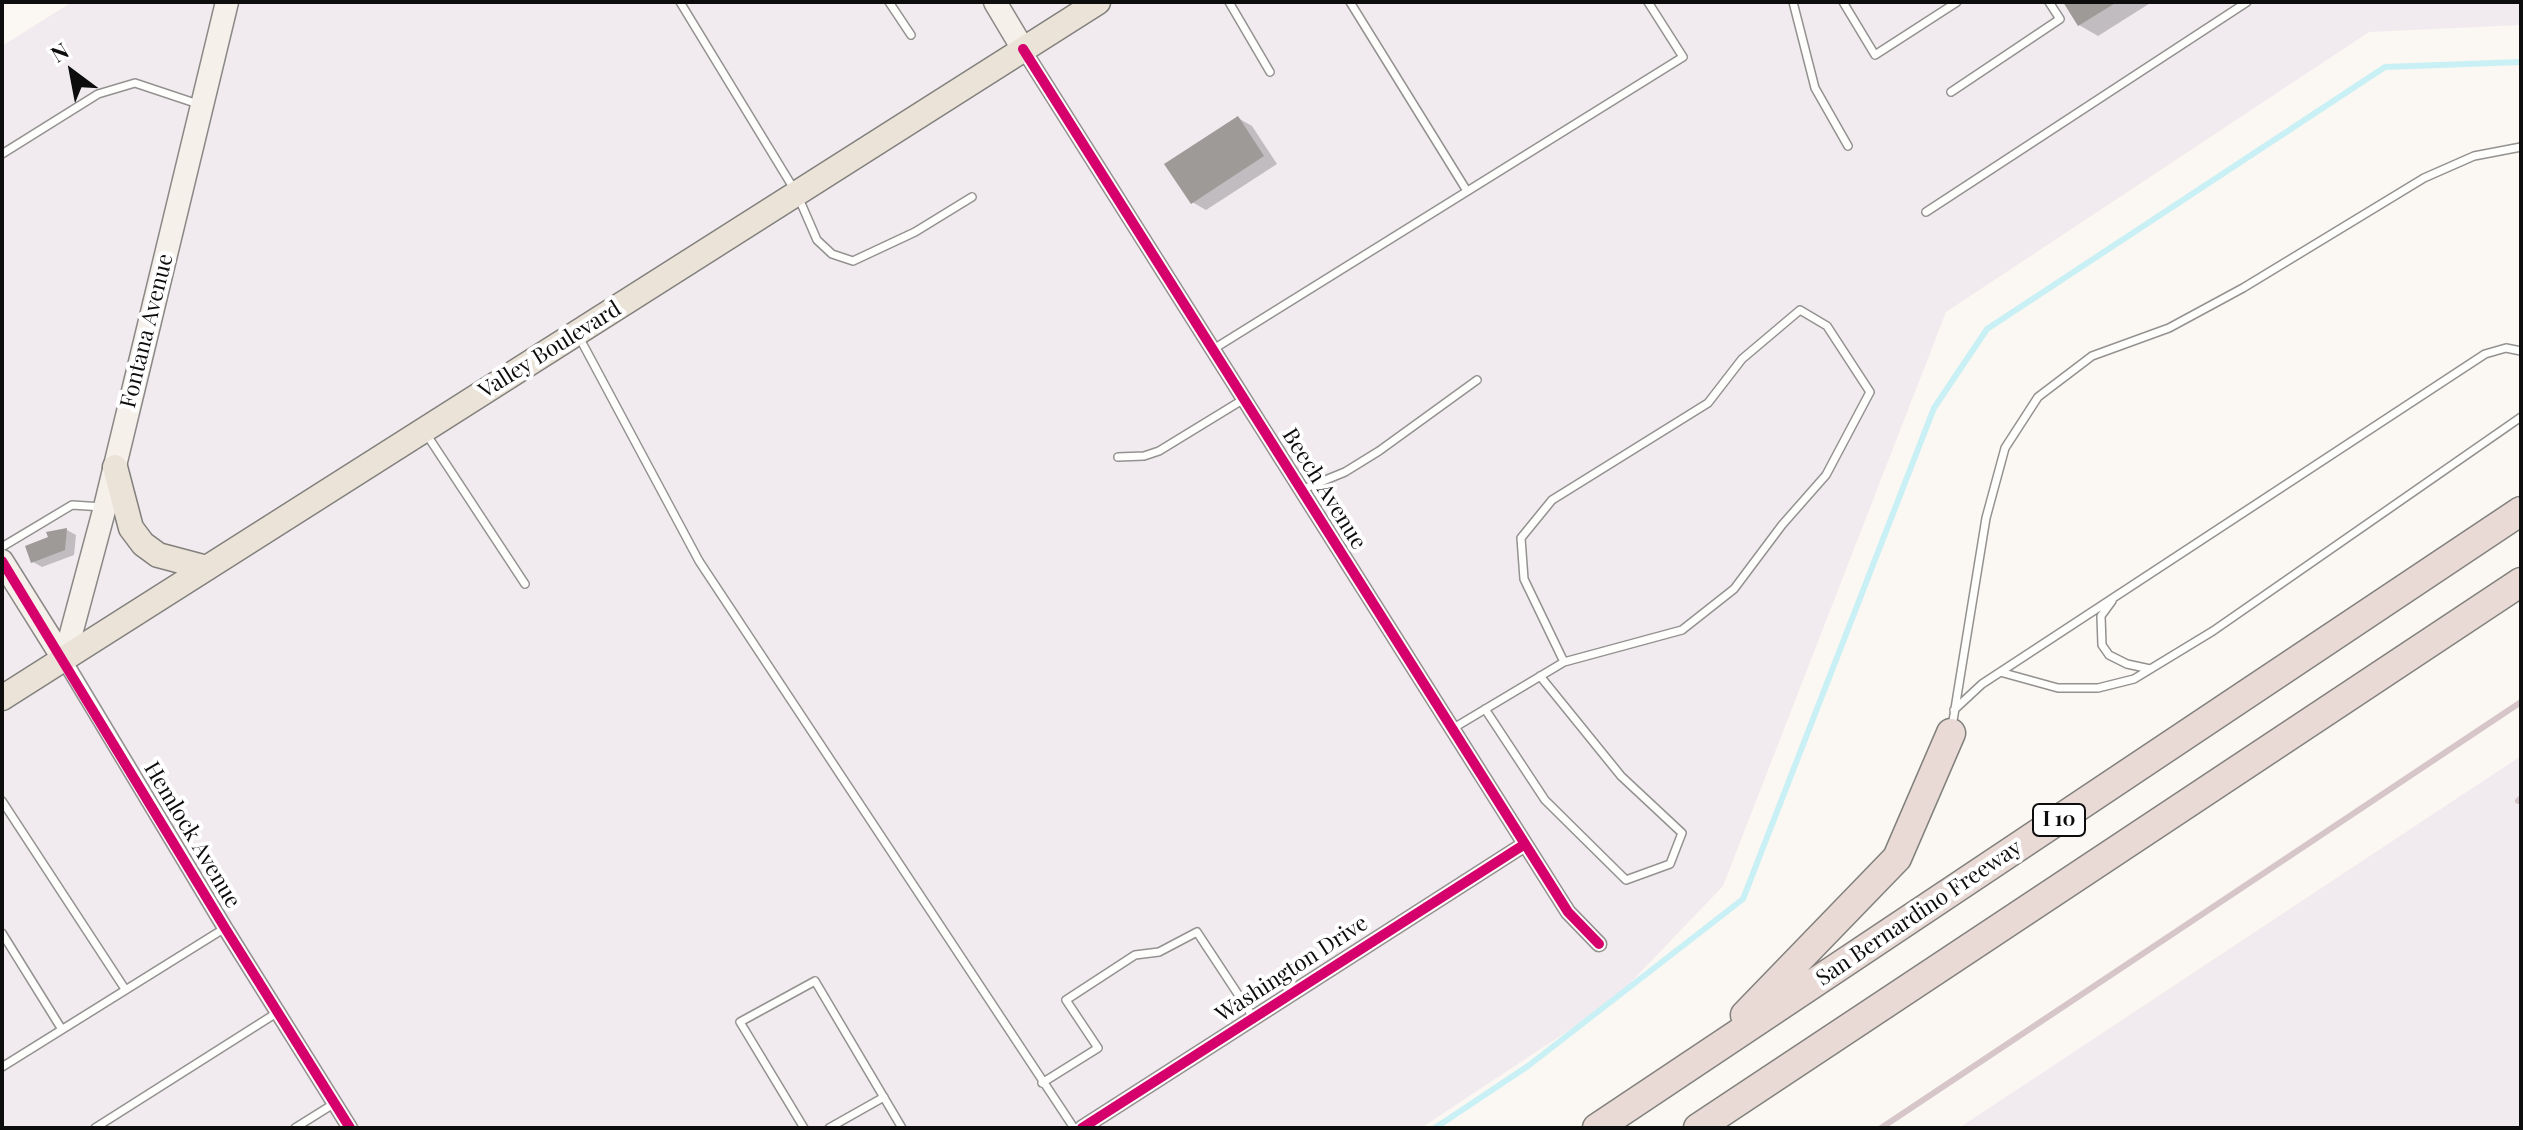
<!DOCTYPE html>
<style>
body{margin:0}
#map{position:relative;width:2523px;height:1130px;overflow:hidden;background:#fbf7f2;font-family:"Playfair Display",serif}
canvas{display:block}
.frame{position:absolute;inset:0;border:4px solid #0d0d0d;pointer-events:none}
.north{position:absolute;left:32px;top:32px;width:80px;height:80px;-webkit-text-stroke:6px #fff;paint-order:stroke;rotate:328deg;font-size:22px;font-weight:700;line-height:32px;text-align:center;color:#0d0d0d}
.north::after{content:'';display:block;margin:auto;width:28px;height:36px;background:#0d0d0d;clip-path:polygon(50% 0,100% 100%,50% 72%,0 100%)}
</style>
<div id="map">
<canvas width="2523" height="1130"></canvas>
<div class="frame"></div>
<div class="north">N</div>
</div>
<script>
const c = document.querySelector('canvas').getContext('2d');
c.lineJoin = 'round';
function fill(path, color) { c.fillStyle = color; c.fill(path, 'evenodd'); }
const toPath = rows => new Path2D(rows.map(r => 'M' + r).join(''));
function strokePath(path, color, width, dash) { c.strokeStyle = color; c.lineWidth = width; c.lineCap = dash ? 'butt' : 'round'; c.setLineDash(dash || []); c.stroke(path); }
function write(font, color, halo, rows, align = 'center') {
  c.font = font + ' "Playfair Display",serif'; c.lineWidth = 8; c.setLineDash([]); c.textBaseline = 'middle'; c.strokeStyle = halo; c.fillStyle = color; for (const [text, x, y, turn = 0] of rows) {
    c.save(); c.translate(x, y); c.rotate((+turn || 0) * Math.PI / 180); c.textAlign = isNaN(turn) ? turn : align; if (halo) c.strokeText(text, 0, 0); c.fillText(text, 0, 0); c.restore();
  }
}
const industrial = toPath([
 [72,2,2521,2,2521,25,2369,32,1946,312,1723,886,1613,1001,1421,1128,2,1128,2,46],
 [2521,756,2521,1128,1959,1128,2412,828]
]);
const shadow = toPath([
 [2065,2,2152,2,2098,36,2079,25],
 [1238,118,1252,126,1277,164,1206,210,1192,202],
 [67,530,76,535,74,555,42,567,33,562,50,538,49,534]
]);
const stream = toPath([
 [1435,1128,1528,1066,1743,899,1934,408,1987,329,2385,67,2521,62]
]);
const building = toPath([
 [2063,2,2117,2,2078,26],
 [1238,116,1264,156,1191,204,1164,164],
 [67,528,65,550,31,563,25,546,48,537,46,532]
]);
const lane = toPath([
 [680,2,797,194,817,240,832,254,853,261,915,232,972,197],
 [889,2,911,35],
 [1229,2,1270,72],
 [1350,2,1467,191],
 [1793,2,1815,88,1848,146],
 [1843,2,1875,55,1957,2],
 [1951,92,2060,19,2049,2],
 [2,154,98,94,135,83,198,104],
 [1926,212,2247,2],
 [578,335,699,561,1074,1128],
 [1212,350,1683,57,1648,2],
 [425,432,525,584],
 [1118,457,1144,456,1159,451,1244,399],
 [1301,490,1345,472,1379,451,1477,380],
 [2,547,72,505,103,507],
 [2112,601,2101,616,2102,645,2109,655,2127,664,2150,669],
 [2000,672,2058,688,2098,688,2134,679,2213,631,2521,417],
 [1485,709,1545,800,1626,880,1670,864,1682,833,1621,776,1540,676],
 [1954,710,1982,684,2485,354,2506,348,2521,351],
 [1952,727,1986,518,2005,448,2038,397,2092,356,2169,328,2243,288,2424,178,2474,156,2521,147],
 [1452,729,1564,662,1524,579,1521,538,1552,500,1708,403,1742,359,1800,310,1827,326,1870,392,1826,475,1782,525,1734,589,1682,630,1564,662],
 [2,801,125,989],
 [2,933,61,1028],
 [2,1067,225,928],
 [1042,1083,1098,1048,1066,1000,1135,955,1159,952,1197,932,1253,1017],
 [95,1128,278,1012],
 [295,1128,335,1103],
 [804,1128,740,1022,815,981,902,1128],
 [829,1128,884,1097]
]);
const street = toPath([
 [1023,49,1568,912,1599,944],
 [64,660,225,928,350,1128],
 [1082,1128,1525,844]
]);
const secondary = toPath([
 [995,2,1023,49],
 [2,561,64,660],
 [64,660,105,507,227,2]
]);
const primary = toPath([
 [115,467,131,528,143,544,158,555,207,568],
 [2,698,1098,2]
]);
const highway = toPath([
 [1745,1015,1897,858,1951,733],
 [1597,1128,2521,511],
 [1698,1128,2521,582]
]);
const rail = toPath([
 [2518,801,2521,798],
 [1881,1128,2521,702]
]);
const cycleway = toPath([
 [1023,49,1568,912,1599,944],
 [2,561,225,928,350,1128],
 [1082,1128,1525,844]
]);
const shields = [
 [2059,820,52]
];
const shieldNames = [
 ["I 10",2059,820]
];
const streetNames = [
 ["Fontana Avenue",147,331,-76],
 ["Valley Boulevard",550,350,-32],
 ["Beech Avenue",1324,489,58],
 ["Hemlock Avenue",192,835,59],
 ["San Bernardino Freeway",1919,913,-34],
 ["Washington Drive",1292,969,-33]
];
fill(industrial, '#f1ebef');
fill(shadow, '#0003');
strokePath(stream, '#c9f1f5', 6);
fill(building, '#9e9a98');
strokePath(lane, '#949290', 10);
strokePath(street, '#949290', 17);
strokePath(secondary, '#8b8987', 25);
strokePath(primary, '#81807d', 27);
strokePath(highway, '#81807d', 31);
strokePath(lane, '#fefefd', 7);
strokePath(street, '#fefefd', 14);
strokePath(secondary, '#f5f0ea', 22);
strokePath(primary, '#ece3d8', 24);
strokePath(highway, '#e9dad5', 28);
strokePath(rail, '#d6c5c9', 6);
strokePath(cycleway, '#d6006c', 10);
for (const [x, y, w] of shields) { const box = new Path2D(); box.roundRect(x - w / 2, y - 16, w, 32, 6); c.fillStyle = '#fff'; c.fill(box); strokePath(box, '#0d0d0d', 2); }
write('bold 20px', '#0d0d0d', null, shieldNames);
write('22px', '#0d0d0d', '#fff', streetNames);
</script>
